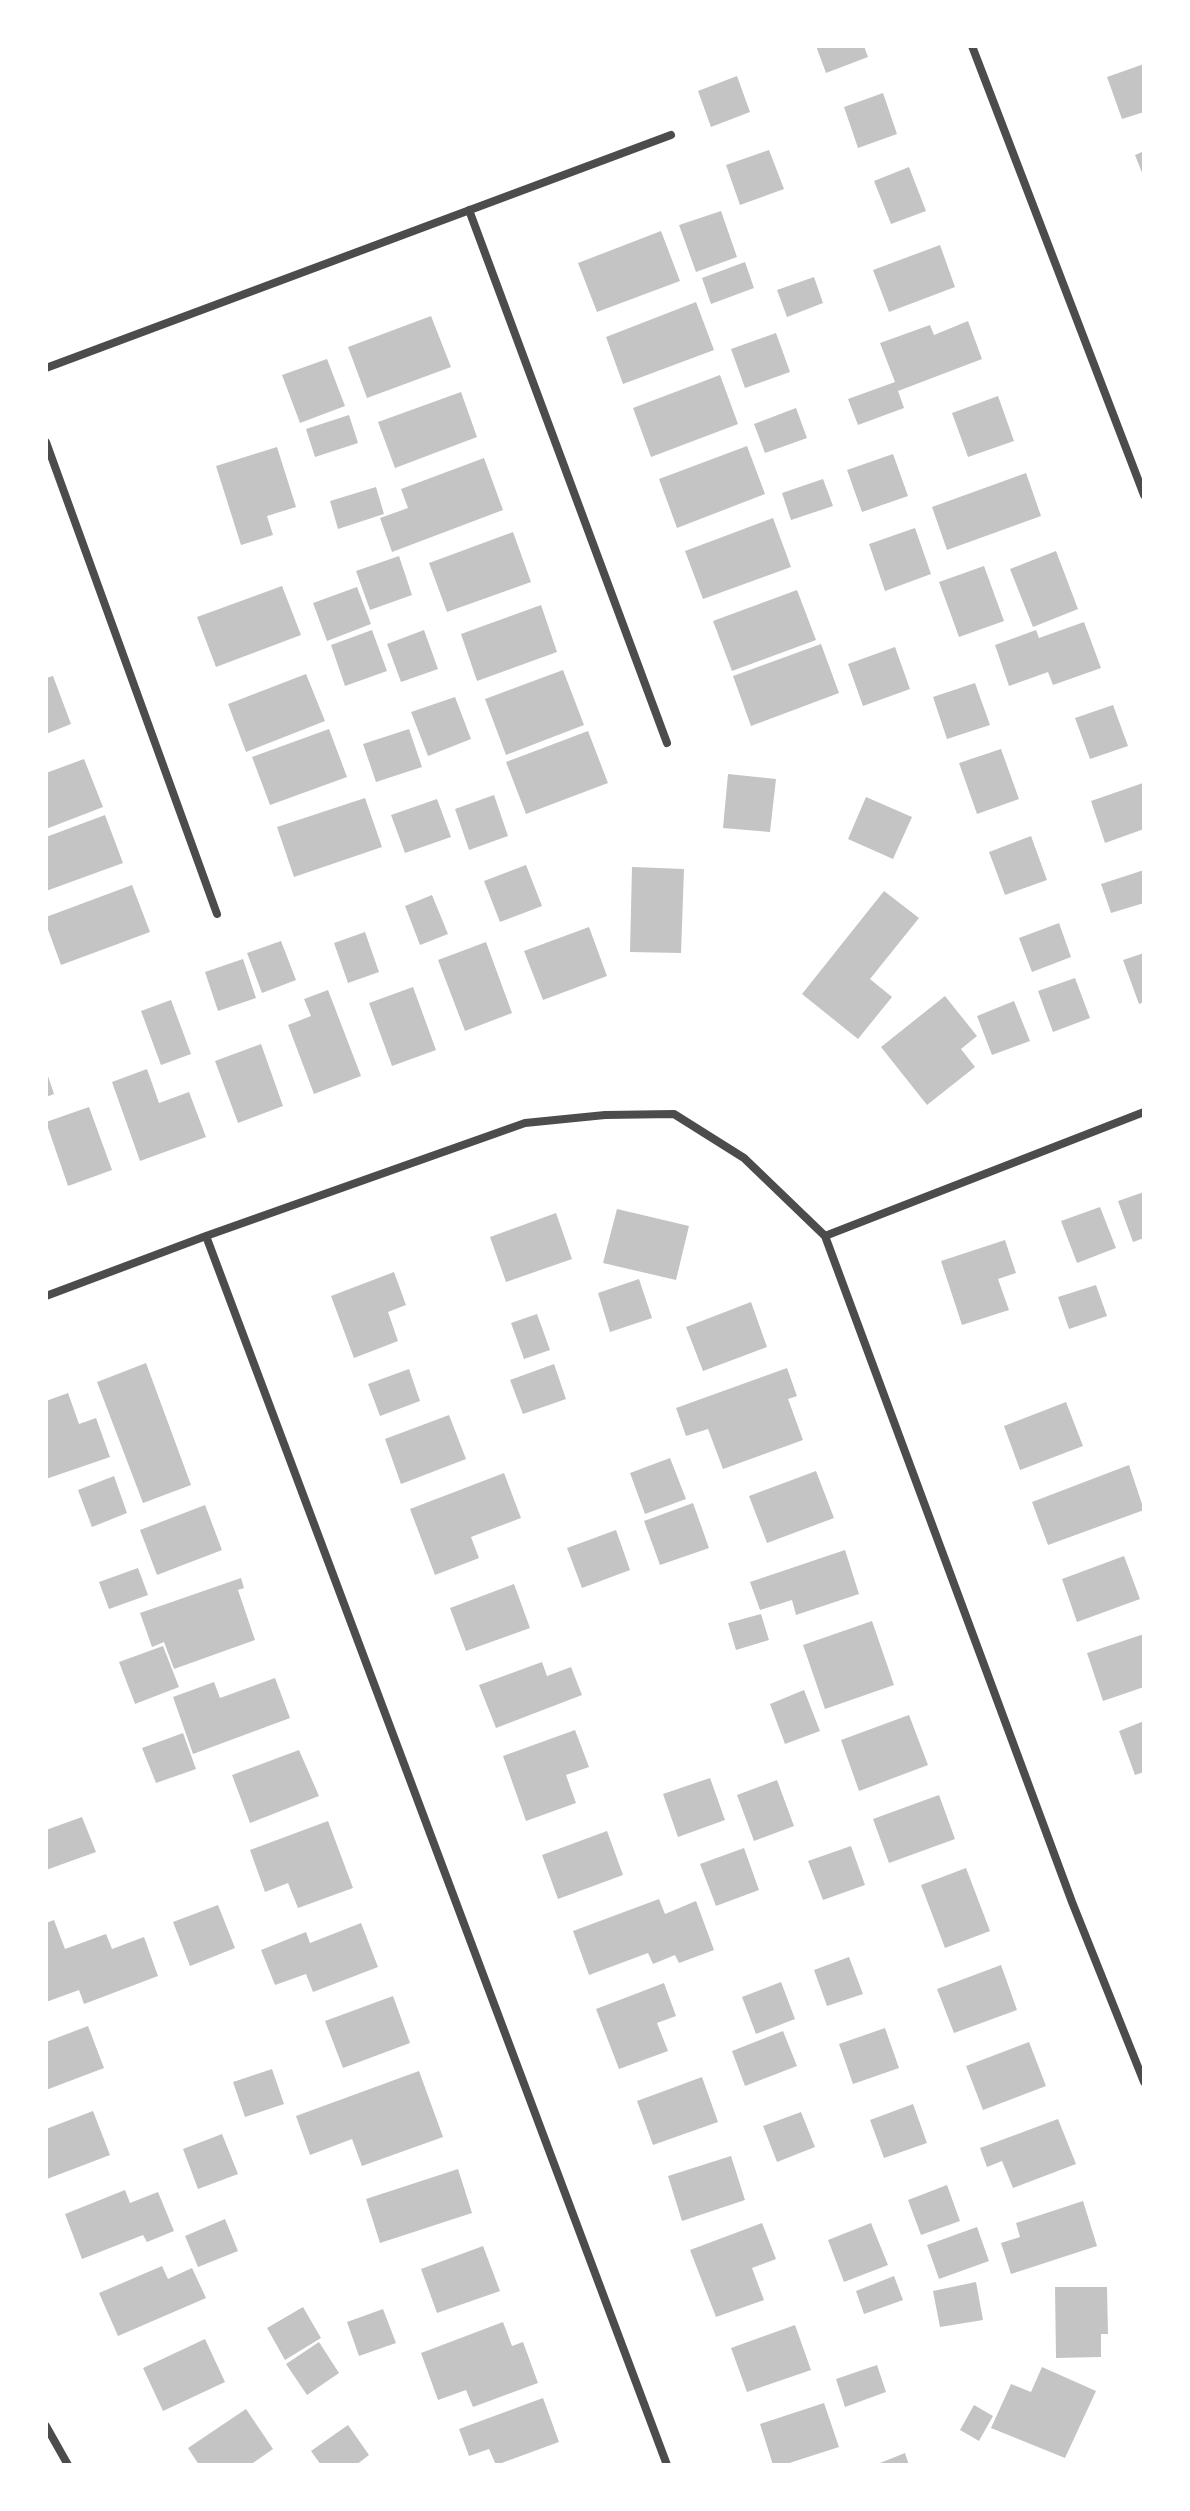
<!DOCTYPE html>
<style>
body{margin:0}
#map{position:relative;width:1190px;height:2511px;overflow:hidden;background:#fff;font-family:"Archivo Narrow",sans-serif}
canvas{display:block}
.frame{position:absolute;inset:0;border:48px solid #fff;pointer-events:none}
</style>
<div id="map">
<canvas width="1190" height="2511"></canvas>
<div class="frame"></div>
</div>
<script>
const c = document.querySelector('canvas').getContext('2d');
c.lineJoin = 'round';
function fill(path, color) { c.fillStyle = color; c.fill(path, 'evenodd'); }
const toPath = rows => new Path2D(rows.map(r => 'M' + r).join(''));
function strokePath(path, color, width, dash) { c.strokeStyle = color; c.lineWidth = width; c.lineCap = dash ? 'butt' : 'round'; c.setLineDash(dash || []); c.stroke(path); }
const building = toPath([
 [816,46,864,46,868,57,826,73],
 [1144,64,1144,112,1122,119,1107,77],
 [737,76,750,112,711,127,698,91],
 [883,93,897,134,858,148,844,107],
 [769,150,784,189,740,205,726,165],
 [1144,151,1144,178,1135,155],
 [909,167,926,211,891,224,874,181],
 [721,211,737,257,696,272,679,225],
 [661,231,680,281,597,312,578,263],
 [940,245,955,287,889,312,873,270],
 [745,262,754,288,711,304,702,278],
 [814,277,823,303,787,317,777,290],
 [696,302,714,350,623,384,606,337],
 [431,316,451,367,367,398,348,347],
 [968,321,982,359,898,391,904,408,858,425,848,399,895,382,880,343,930,325,934,335],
 [776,333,790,372,745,388,731,349],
 [327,359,345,406,300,423,282,375],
 [720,375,738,424,651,457,633,408],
 [461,392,477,437,395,468,378,422],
 [998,396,1014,441,968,457,952,413],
 [796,408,807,438,765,453,754,424],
 [349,415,358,443,315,457,306,429],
 [747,446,765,494,677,528,659,479],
 [277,447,296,507,267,516,273,535,241,545,216,466],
 [893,454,908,496,862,512,847,470],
 [484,458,503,510,392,552,380,518,408,508,401,489],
 [1026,473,1041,516,947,550,932,507],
 [823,479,833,506,791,520,782,493],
 [376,487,384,514,338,529,330,501],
 [773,518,791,567,703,599,685,551],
 [915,528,931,574,885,591,869,544],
 [513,532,531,582,447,612,429,563],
 [1056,551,1078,609,1033,627,1010,569],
 [399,556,412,595,370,610,356,571],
 [984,566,1004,621,959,637,939,582],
 [282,586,301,635,216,667,197,617],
 [357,587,371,624,327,641,313,603],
 [797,590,816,640,732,671,713,621],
 [541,605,557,652,477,681,461,634],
 [1084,622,1101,668,1053,685,1048,672,1009,686,995,645,1036,630,1039,638],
 [372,630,387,671,345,686,331,645],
 [424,630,438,669,401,682,387,644],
 [821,644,839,693,751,726,733,676],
 [895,647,910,689,863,706,848,664],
 [563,670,584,725,506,755,485,699],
 [306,674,325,721,246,752,228,704],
 [53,676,71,724,46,734,46,678],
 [975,683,990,725,947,739,933,697],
 [455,697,471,739,428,756,411,712],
 [1113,705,1128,746,1090,759,1075,718],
 [329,729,347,777,270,805,252,757],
 [409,729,422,767,376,782,363,744],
 [588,731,608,783,526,814,506,762],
 [1001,749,1019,799,977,814,959,763],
 [84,759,103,807,46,829,46,773],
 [728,774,776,779,770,832,723,828],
 [1143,783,1144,829,1105,843,1091,801],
 [494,795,508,836,469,850,455,809],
 [866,797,912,817,893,859,848,839],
 [365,798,382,847,294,877,277,827],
 [437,799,451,837,405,853,391,815],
 [105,815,123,863,46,891,46,837],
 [1031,836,1047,880,1005,895,989,852],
 [526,865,542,906,500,922,484,881],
 [632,867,684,869,681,953,630,952],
 [1144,870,1144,903,1111,913,1101,884],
 [132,885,150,932,61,965,46,924,46,917],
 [884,891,919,918,870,979,892,997,858,1039,802,994],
 [432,895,448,934,420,945,405,906],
 [1059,923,1071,957,1032,972,1019,938],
 [589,927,607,976,543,1000,524,951],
 [365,932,379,972,348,983,334,943],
 [281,941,296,980,262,993,247,953],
 [486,942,512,1013,465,1031,438,960],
 [1144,953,1144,1002,1139,1004,1123,960],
 [243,959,256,998,218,1011,205,972],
 [1075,978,1090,1018,1053,1032,1038,991],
 [413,987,436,1050,392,1066,369,1003],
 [328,990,361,1076,314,1094,288,1025,311,1016,304,999],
 [945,996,977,1036,961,1049,975,1067,927,1105,881,1047],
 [171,1000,191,1054,161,1065,141,1011],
 [1014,1001,1030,1041,992,1055,977,1016],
 [261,1044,283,1106,238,1123,215,1061],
 [147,1069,159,1103,189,1092,206,1137,140,1161,112,1082],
 [46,1070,54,1094,46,1097],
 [89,1107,112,1170,68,1186,46,1122],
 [1144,1192,1144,1238,1133,1242,1118,1201],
 [1100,1207,1116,1248,1077,1263,1061,1221],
 [617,1209,689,1226,676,1280,603,1263],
 [556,1213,572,1259,506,1282,490,1237],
 [1005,1240,1016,1273,998,1279,1009,1310,962,1325,941,1261],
 [394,1272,406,1305,388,1312,398,1341,354,1358,331,1296],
 [639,1279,652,1318,610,1332,598,1293],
 [1096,1285,1107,1316,1069,1329,1058,1297],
 [751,1302,767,1347,703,1371,686,1327],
 [537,1314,550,1350,524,1359,511,1323],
 [146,1363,191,1485,143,1503,97,1382],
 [554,1364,566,1399,523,1414,510,1380],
 [787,1368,797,1396,788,1399,803,1440,723,1469,708,1429,686,1436,676,1408],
 [409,1369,420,1401,380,1416,368,1384],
 [68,1393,79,1424,96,1418,110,1457,46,1479,46,1401],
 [1066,1402,1083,1446,1020,1470,1004,1426],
 [449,1415,466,1459,401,1484,385,1439],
 [670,1458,686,1499,645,1514,630,1473],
 [1129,1465,1144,1510,1048,1545,1032,1502],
 [816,1471,834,1518,767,1543,749,1496],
 [504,1473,521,1518,471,1537,479,1558,435,1575,410,1509],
 [114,1476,127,1513,92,1527,78,1490],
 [693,1503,709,1548,660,1565,644,1521],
 [205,1505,222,1550,157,1575,140,1530],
 [616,1530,630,1570,582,1588,567,1548],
 [845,1550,859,1594,796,1615,792,1600,760,1610,750,1582],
 [1124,1556,1140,1599,1077,1622,1062,1579],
 [138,1568,148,1595,109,1609,99,1582],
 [241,1578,244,1588,238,1590,255,1640,174,1669,164,1642,152,1647,140,1613],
 [514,1584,530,1628,466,1651,450,1608],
 [761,1614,769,1640,736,1650,728,1623],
 [872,1621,894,1685,825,1709,803,1645],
 [1144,1634,1144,1687,1103,1701,1087,1653],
 [163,1646,179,1687,135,1704,119,1662],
 [542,1662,547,1676,571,1667,582,1695,496,1728,479,1685],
 [275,1678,290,1718,193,1754,173,1697,214,1682,220,1698],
 [804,1690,820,1731,785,1744,770,1704],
 [909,1715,928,1765,859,1791,841,1740],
 [1144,1721,1144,1772,1135,1775,1119,1731],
 [575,1730,589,1767,566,1775,576,1803,526,1821,503,1756],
 [183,1733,196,1769,156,1783,142,1748],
 [299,1750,319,1796,250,1823,232,1775],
 [710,1778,725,1820,678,1837,663,1794],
 [777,1780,794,1826,754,1841,737,1795],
 [939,1795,955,1839,889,1863,873,1819],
 [82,1817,96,1852,46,1870,46,1830],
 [328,1821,353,1888,298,1908,288,1883,265,1892,250,1850],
 [607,1831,623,1875,558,1899,542,1855],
 [851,1846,865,1885,823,1900,808,1861],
 [744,1848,759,1890,716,1906,700,1864],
 [966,1868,990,1931,945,1948,921,1885],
 [659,1899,665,1914,696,1901,714,1950,679,1963,675,1955,653,1964,648,1953,589,1975,573,1931],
 [218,1905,235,1948,190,1966,173,1922],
 [54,1920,65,1949,106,1934,112,1949,144,1937,158,1976,84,2004,79,1990,46,2002,46,1923],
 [361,1923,378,1967,313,1992,306,1974,275,1985,261,1950,306,1932,310,1943],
 [849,1957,863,1994,827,2006,814,1970],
 [1001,1965,1017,2010,954,2033,937,1989],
 [781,1982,795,2019,756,2034,742,1997],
 [664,1983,676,2016,657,2023,668,2051,619,2069,596,2009],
 [393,1996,410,2043,343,2068,325,2021],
 [88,2026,104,2068,46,2090,46,2042],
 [885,2028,899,2068,853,2084,839,2044],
 [783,2031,797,2066,745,2086,732,2051],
 [1029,2042,1046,2086,983,2110,966,2066],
 [272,2069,284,2104,245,2117,233,2082],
 [419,2071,443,2137,362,2166,352,2139,310,2155,296,2116],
 [702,2077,718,2122,653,2145,637,2101],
 [913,2104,927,2143,884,2158,870,2120],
 [93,2111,110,2155,47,2179,46,2129],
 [801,2112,815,2147,777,2162,763,2126],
 [1058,2119,1076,2164,1013,2188,1002,2161,987,2167,980,2148],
 [222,2134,238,2174,198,2189,183,2149],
 [731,2156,745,2200,682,2221,668,2176],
 [458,2169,472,2213,380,2243,366,2199],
 [947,2185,960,2221,921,2235,908,2200],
 [125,2190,130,2203,158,2192,174,2231,147,2242,143,2235,82,2259,65,2214],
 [1083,2201,1097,2246,1011,2274,1001,2243,1020,2237,1016,2223],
 [225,2219,238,2251,198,2267,185,2236],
 [762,2223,776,2259,752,2268,764,2300,716,2317,690,2250],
 [871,2223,888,2265,844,2282,828,2240],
 [977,2227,989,2261,939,2279,927,2245],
 [483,2246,500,2291,437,2313,421,2269],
 [162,2266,168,2279,192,2268,206,2298,118,2336,99,2293],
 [894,2276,903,2300,864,2314,856,2291],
 [976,2282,983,2320,940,2327,933,2291],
 [1055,2287,1107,2287,1108,2334,1101,2334,1101,2357,1056,2358],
 [303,2307,321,2338,285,2360,267,2328],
 [383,2309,396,2343,359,2356,347,2322],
 [503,2322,512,2346,523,2342,538,2383,473,2407,466,2390,438,2400,421,2353],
 [795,2325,811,2370,747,2392,731,2348],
 [205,2339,225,2382,163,2411,143,2368],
 [319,2342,339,2373,307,2395,286,2364],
 [877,2365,886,2392,845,2407,836,2379],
 [1042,2367,1096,2391,1065,2458,991,2428,1011,2384,1031,2392],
 [543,2398,559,2442,496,2465,489,2449,469,2456,459,2429],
 [824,2403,839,2447,783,2465,773,2465,760,2424],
 [974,2405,993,2416,979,2441,960,2430],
 [246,2409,273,2449,250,2465,199,2465,188,2448],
 [348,2425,369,2455,356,2465,321,2465,311,2451],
 [905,2453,909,2465,875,2465]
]);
const minor = toPath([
 [972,46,1144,495],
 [469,210,667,743],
 [46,368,671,135],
 [46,442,217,914],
 [206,1236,667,2465],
 [825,1236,1144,1112],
 [46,1296,206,1236,525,1123,605,1115,674,1114,744,1158,825,1236,1072,1902,1144,2082],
 [46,2426,68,2465]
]);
fill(building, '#c4c4c4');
strokePath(minor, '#4c4c4c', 8);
</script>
